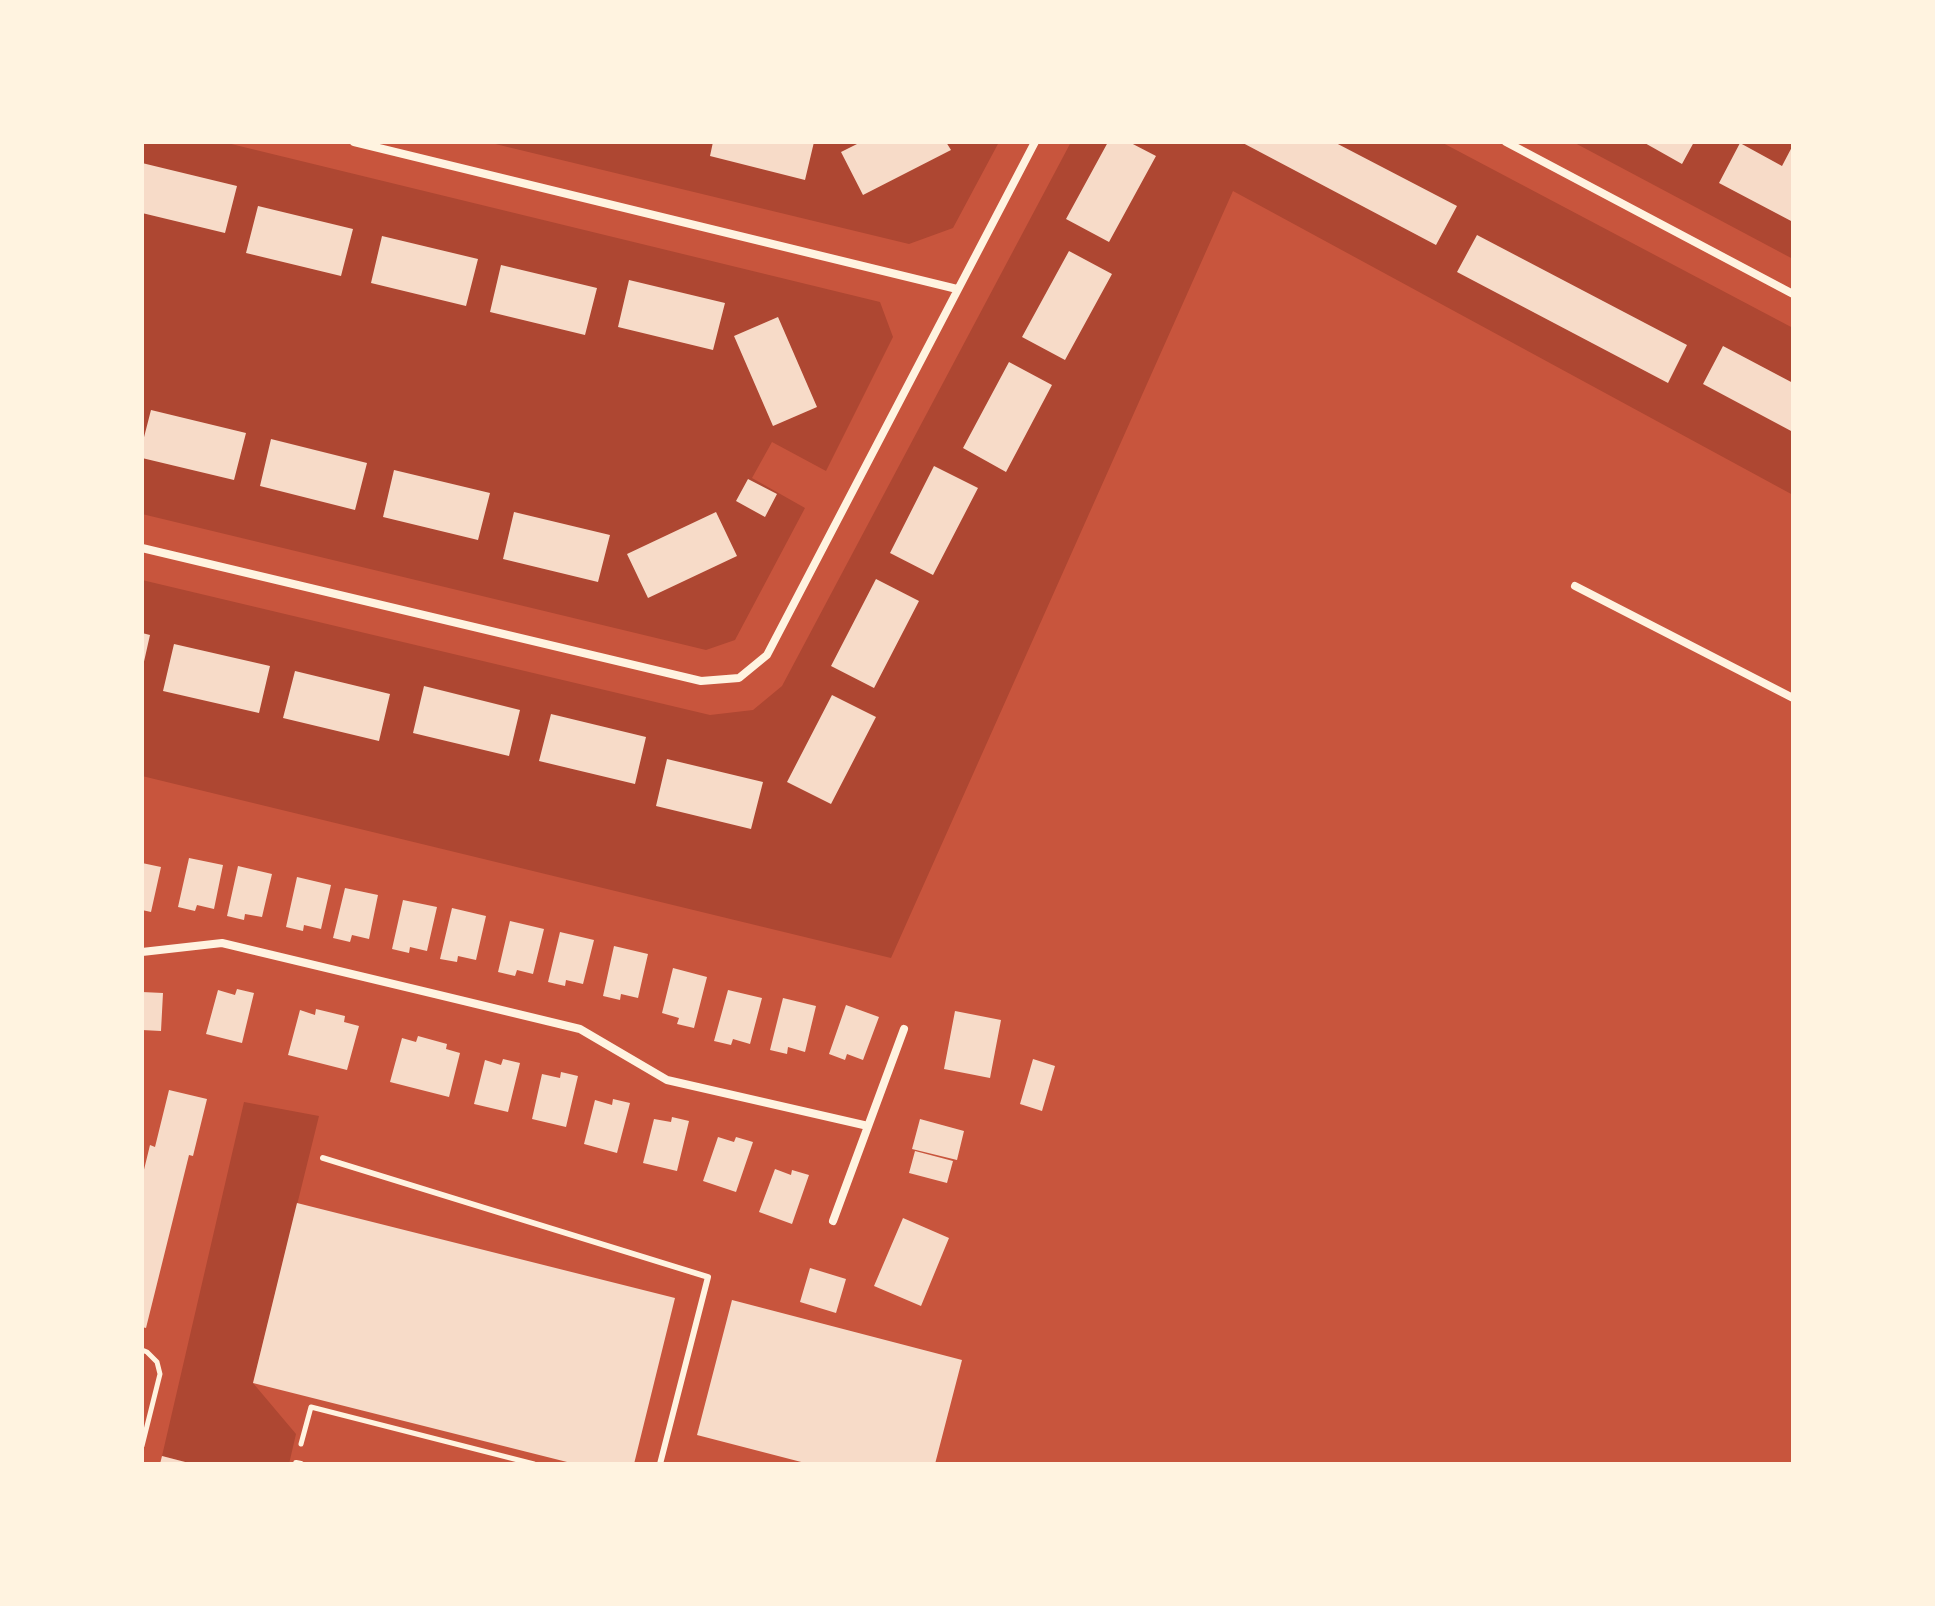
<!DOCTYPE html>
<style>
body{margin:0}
#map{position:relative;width:1935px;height:1606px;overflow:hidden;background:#c8553d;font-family:Manrope,sans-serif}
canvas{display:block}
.frame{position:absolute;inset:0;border:144px solid #fff3e0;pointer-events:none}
</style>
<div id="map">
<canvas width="1935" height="1606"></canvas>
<div class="frame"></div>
</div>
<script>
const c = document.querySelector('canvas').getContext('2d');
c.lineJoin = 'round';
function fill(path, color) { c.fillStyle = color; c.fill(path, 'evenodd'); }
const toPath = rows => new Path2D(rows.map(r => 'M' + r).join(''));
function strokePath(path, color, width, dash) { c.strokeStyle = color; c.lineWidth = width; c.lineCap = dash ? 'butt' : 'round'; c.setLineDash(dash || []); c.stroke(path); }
const green = toPath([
 [142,142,223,142,880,302,893,337,826,471,772,442,752,478,805,508,735,640,706,650,142,514],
 [487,142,999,142,953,228,909,244],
 [1071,142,1441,142,1793,328,1793,495,1233,191,891,958,142,776,142,580,710,715,753,710,782,686],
 [1573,142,1793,142,1793,259],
 [244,1102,319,1116,253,1383,296,1434,289,1464,193,1464,162,1456]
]);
const building = toPath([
 [713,142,814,142,805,180,710,156],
 [861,142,946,142,951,150,863,195,841,152],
 [1108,142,1129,142,1156,156,1109,242,1066,219],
 [1241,142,1334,142,1457,206,1436,245],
 [1643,142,1694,142,1682,164],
 [1740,143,1782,166,1793,145,1793,222,1719,183],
 [142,163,237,186,225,233,142,213],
 [258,206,353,229,341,276,246,253],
 [1477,235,1687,345,1668,383,1457,272],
 [382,236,478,259,466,306,371,283],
 [1069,251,1112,274,1065,360,1022,337],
 [501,265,597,288,585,335,490,312],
 [629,280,725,303,713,350,618,327],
 [778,317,817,407,773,426,734,336],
 [1723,346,1793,383,1793,432,1703,384],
 [1009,362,1052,385,1006,472,963,448],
 [151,410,246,433,234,480,142,458,142,445],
 [271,439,367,463,355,510,260,486],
 [934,466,978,488,933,575,890,553],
 [394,470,490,493,478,540,383,517],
 [748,479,777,494,765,517,736,501],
 [514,512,610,535,598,582,503,559],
 [716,512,737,556,648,598,627,554],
 [876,579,919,601,874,688,831,666],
 [142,633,150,635,143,666,142,666],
 [174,644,270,666,259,713,163,691],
 [295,671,390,694,379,741,283,718],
 [424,686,520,710,509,756,413,733],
 [832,695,876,717,831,804,787,782],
 [551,714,646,737,635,784,539,761],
 [667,759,763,782,751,829,656,806],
 [189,858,223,865,214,909,197,905,195,911,178,907],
 [142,863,161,867,151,912,142,910],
 [238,866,272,874,262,917,245,914,244,920,227,916],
 [297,877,331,885,321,929,304,925,303,931,286,927],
 [345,888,378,895,369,939,352,935,350,942,333,938],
 [403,900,437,907,427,951,410,947,409,953,392,949],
 [452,908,486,916,476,960,458,956,457,962,440,959],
 [510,921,544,929,533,974,517,970,515,976,498,972],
 [560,932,594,940,583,984,566,980,565,986,548,982],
 [614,946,648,954,638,998,621,994,620,1000,603,996],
 [673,968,707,977,694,1028,677,1024,679,1018,662,1013],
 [237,989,254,993,242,1043,206,1034,218,990,235,995],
 [728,990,762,998,750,1044,733,1039,731,1045,714,1041],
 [142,992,163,993,161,1031,142,1030],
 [783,998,816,1006,805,1052,788,1047,787,1054,770,1050],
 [846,1005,879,1017,863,1060,847,1054,845,1060,829,1054],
 [316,1009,345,1016,344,1022,359,1026,347,1070,288,1055,300,1010,315,1015],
 [955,1011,1001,1020,990,1078,944,1069],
 [418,1036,447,1044,446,1049,460,1053,449,1097,390,1082,402,1038,416,1042],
 [503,1059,520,1063,508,1112,474,1104,485,1060,501,1065],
 [1033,1059,1055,1066,1042,1111,1020,1104],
 [561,1072,578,1076,566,1127,532,1119,542,1074,560,1078],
 [169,1090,207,1099,193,1156,189,1155,146,1328,142,1327,142,1178,150,1145,155,1147],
 [613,1099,630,1103,617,1153,584,1144,595,1100,612,1105],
 [672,1117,689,1121,677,1171,643,1163,654,1119,671,1122],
 [920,1119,964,1131,957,1160,912,1149],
 [718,1137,734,1142,736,1137,753,1142,736,1192,703,1181],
 [915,1151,953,1161,947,1183,909,1173],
 [775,1169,791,1175,792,1170,809,1175,792,1224,759,1212],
 [297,1203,675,1298,634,1464,575,1464,253,1383],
 [903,1218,949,1238,921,1306,874,1286],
 [810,1268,846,1279,836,1313,800,1302],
 [732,1300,962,1360,935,1464,809,1464,697,1435],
 [162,1456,189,1463,189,1464,160,1464]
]);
const path = toPath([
 [142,1350,147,1352,157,1362,160,1374,142,1446],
 [301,1444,311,1407,534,1464]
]);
const service = toPath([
 [323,1158,708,1277,660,1464],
 [296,1463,301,1464]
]);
const minor = toPath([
 [354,142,957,289],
 [1506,142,1793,294],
 [142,548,701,681,739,678,767,655,1035,142],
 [1575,586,1793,698],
 [142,952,222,943,435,994,580,1029,667,1080,868,1126],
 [833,1221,904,1029]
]);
fill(green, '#ae4732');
fill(building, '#f7dbc8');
strokePath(path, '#fff3e0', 5);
strokePath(service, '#fff3e0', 6);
strokePath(minor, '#fff3e0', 8);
</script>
